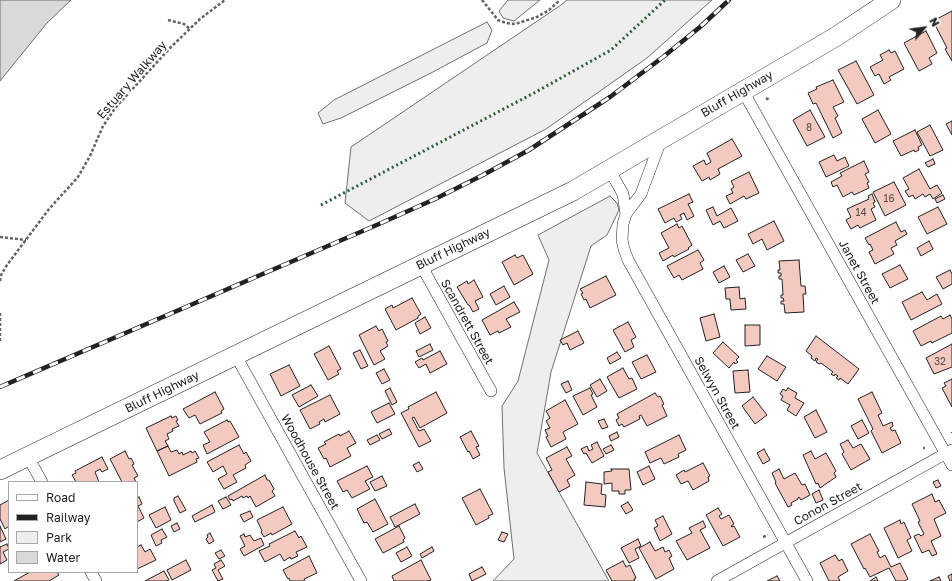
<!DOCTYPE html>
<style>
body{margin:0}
#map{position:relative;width:952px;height:581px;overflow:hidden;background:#fff;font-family:"Golos Text",sans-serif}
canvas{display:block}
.legend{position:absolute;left:8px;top:481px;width:130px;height:92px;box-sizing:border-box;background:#fff;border:1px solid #a7a7a7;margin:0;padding:5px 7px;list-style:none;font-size:12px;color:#222}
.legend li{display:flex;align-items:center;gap:8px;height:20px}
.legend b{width:20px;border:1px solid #a7a7a7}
.north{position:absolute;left:904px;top:8px;width:40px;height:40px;-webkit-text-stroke:3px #fff;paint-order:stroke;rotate:61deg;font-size:11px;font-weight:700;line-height:16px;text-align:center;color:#222}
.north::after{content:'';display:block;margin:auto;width:14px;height:18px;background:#222;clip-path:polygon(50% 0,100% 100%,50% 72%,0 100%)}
</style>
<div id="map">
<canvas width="952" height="581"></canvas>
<ul class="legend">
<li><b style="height:5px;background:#fff"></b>Road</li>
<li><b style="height:5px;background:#222"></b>Railway</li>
<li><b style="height:11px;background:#eee"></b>Park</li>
<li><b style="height:11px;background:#d9d9d9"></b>Water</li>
</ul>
<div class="north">N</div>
</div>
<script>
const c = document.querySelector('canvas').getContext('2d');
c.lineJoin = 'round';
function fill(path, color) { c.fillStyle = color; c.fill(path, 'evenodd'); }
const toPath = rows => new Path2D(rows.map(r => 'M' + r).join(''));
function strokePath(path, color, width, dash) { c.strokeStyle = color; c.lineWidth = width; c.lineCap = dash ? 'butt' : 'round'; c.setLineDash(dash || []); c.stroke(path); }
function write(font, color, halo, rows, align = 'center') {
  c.font = font + ' "Golos Text",sans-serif'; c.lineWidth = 3; c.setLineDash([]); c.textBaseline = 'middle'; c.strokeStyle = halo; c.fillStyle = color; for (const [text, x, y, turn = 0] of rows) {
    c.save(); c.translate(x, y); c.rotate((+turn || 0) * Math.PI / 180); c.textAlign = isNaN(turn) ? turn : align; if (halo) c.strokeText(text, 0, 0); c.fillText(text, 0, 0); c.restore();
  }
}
const green = toPath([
 [508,0,540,0,514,21,503,18,499,11,508,0],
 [567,0,712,0,647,58,546,129,369,221,345,203,351,147,561,5,567,0],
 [487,22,492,30,487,43,431,73,341,118,323,124,318,113,334,100,487,22],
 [610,196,617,203,619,210,607,235,591,246,551,372,537,453,609,581,493,581,514,559,504,468,502,406,518,381,549,260,538,235,610,196]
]);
const water = toPath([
 [0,0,71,0,47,23,0,81,0,0]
]);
const building = toPath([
 [952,11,952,61,945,49,947,48,933,21,952,11],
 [926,31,937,53,929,58,932,64,919,71,904,43,926,31],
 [889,50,891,53,895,51,904,69,889,77,891,80,884,84,879,74,875,76,870,67,883,60,880,55,889,50],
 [856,61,874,95,857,104,838,70,856,61],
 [833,80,844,102,833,107,838,116,835,118,842,133,833,138,816,103,813,104,808,93,817,89,816,87,833,80],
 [810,110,825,137,807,146,793,120,810,110],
 [878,110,891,134,875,143,862,119,878,110],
 [952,121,952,135,946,124,952,121],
 [930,125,943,150,930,156,917,132,930,125],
 [915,130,922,145,918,147,919,150,915,152,914,150,901,156,893,141,915,130],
 [732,139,742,156,718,169,720,174,710,180,709,177,702,181,693,166,704,160,706,165,711,162,707,153,732,139],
 [834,155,837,161,845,157,849,166,826,177,819,162,834,155],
 [933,159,935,164,928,167,925,163,933,159],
 [864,161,869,172,865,174,869,182,867,183,869,188,854,195,852,192,843,197,837,185,833,187,831,182,842,176,840,173,864,161],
 [919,169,930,189,937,185,942,193,933,199,930,194,925,197,923,194,915,199,913,195,909,197,905,191,909,189,903,178,919,169],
 [749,172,759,193,746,199,744,196,730,204,726,196,733,193,731,189,734,187,731,181,749,172],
 [894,182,906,205,885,216,873,192,894,182],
 [689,194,693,202,688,204,694,216,687,220,684,213,680,215,682,219,676,222,674,218,665,223,658,209,689,194],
 [872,194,875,202,873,203,875,207,871,209,876,220,860,228,858,225,851,229,846,220,851,217,847,209,869,199,868,196,872,194],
 [943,195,945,199,937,203,935,199,943,195],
 [713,207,717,216,731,208,738,221,724,228,720,221,713,225,706,210,713,207],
 [938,207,947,224,927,234,918,217,938,207],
 [774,221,784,241,767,250,762,239,753,244,748,234,774,221],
 [896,222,901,232,905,230,907,234,895,241,897,245,891,248,894,254,875,264,869,252,873,250,870,244,869,245,865,238,896,222],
 [677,224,679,228,682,226,692,245,688,248,689,249,674,257,673,255,663,261,659,253,669,248,661,233,677,224],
 [929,241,933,249,921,256,917,248,929,241],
 [698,250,704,260,700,263,703,269,682,280,679,275,674,278,667,266,698,250],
 [748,254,755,266,743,272,736,260,748,254],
 [515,255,517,258,523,255,533,274,514,285,502,262,515,255],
 [799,260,801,286,805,286,806,294,803,294,804,312,785,313,784,304,781,304,781,301,784,301,783,298,781,298,781,295,783,295,782,279,779,279,779,276,781,276,781,273,778,273,778,270,780,270,779,261,799,260],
 [900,265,908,279,890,288,882,274,900,265],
 [724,266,730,277,719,283,713,272,724,266],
 [950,270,952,274,952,284,943,289,936,277,950,270],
 [606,276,616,295,590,308,586,299,584,300,581,294,583,293,580,289,606,276],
 [474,280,483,297,475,301,479,309,473,312,469,305,468,305,457,287,467,281,468,284,474,280],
 [504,286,510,297,496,305,490,294,504,286],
 [739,287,740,299,745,298,746,309,731,310,730,299,726,299,725,288,739,287],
 [922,292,927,300,937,294,942,304,911,320,902,302,922,292],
 [412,298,421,314,418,316,418,318,396,330,385,309,392,305,393,308,412,298],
 [514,302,520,312,506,319,511,327,499,333,498,331,490,335,482,320,514,302],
 [714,314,720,337,706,341,700,318,714,314],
 [950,315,952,319,952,333,932,343,931,341,921,346,913,331,941,316,943,319,950,315],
 [425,317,431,328,420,334,415,323,425,317],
 [628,322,636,337,631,340,634,347,625,352,613,330,628,322],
 [745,325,760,325,760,345,745,346,745,325],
 [376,326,379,331,382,329,388,341,386,342,388,346,380,351,385,359,374,365,359,335,376,326],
 [578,331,584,343,570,350,567,343,563,345,560,340,578,331],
 [816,336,859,369,848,384,840,378,839,380,836,378,838,376,835,374,834,376,831,374,833,372,821,363,819,364,816,362,818,359,816,358,815,361,811,358,812,356,806,351,816,336],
 [723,342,739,357,736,360,738,362,735,364,734,362,729,368,713,353,723,342],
 [430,344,433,350,419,357,416,351,430,344],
 [952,344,952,367,934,374,926,358,952,344],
 [329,346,341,369,337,371,339,374,328,380,314,354,329,346],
 [360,350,368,366,361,369,353,353,360,350],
 [440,351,447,364,430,373,426,364,419,368,415,362,422,358,423,360,440,351],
 [617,352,621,358,610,364,607,358,617,352],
 [647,355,656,372,641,379,632,362,647,355],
 [767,356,786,367,777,381,758,369,767,356],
 [289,365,300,386,281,396,270,374,289,365],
 [623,368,629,379,632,378,637,389,619,398,607,377,623,368],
 [384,369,390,380,382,384,376,373,384,369],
 [748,370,750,392,735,393,733,371,748,370],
 [600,379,607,391,597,397,590,385,600,379],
 [952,379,952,407,942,388,946,386,944,383,952,379],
 [568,381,572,390,566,393,561,384,568,381],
 [311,385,318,396,299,407,292,395,311,385],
 [390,388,397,402,392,405,385,391,390,388],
 [590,388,593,394,591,395,597,407,583,415,573,396,590,388],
 [788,388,797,393,795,398,804,403,796,416,787,410,790,405,781,400,783,396,780,394,783,389,786,391,788,388],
 [215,392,224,409,221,411,222,413,200,424,195,415,189,418,183,409,215,392],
 [436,392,447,413,420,428,414,417,412,418,419,431,424,429,431,441,419,447,401,413,409,409,408,407,436,392],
 [872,392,882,413,878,415,883,426,892,422,893,426,890,428,892,431,895,430,901,443,882,453,871,431,873,429,858,399,872,392],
 [655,393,658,397,660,396,664,404,662,405,667,416,647,426,641,415,639,416,640,419,624,427,622,424,619,426,616,420,619,418,617,414,655,393],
 [330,395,340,414,325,422,324,419,319,422,320,424,310,429,300,410,330,395],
 [753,397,767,415,755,424,742,406,753,397],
 [565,400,578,424,563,432,566,439,551,447,546,437,548,436,545,430,550,428,546,421,550,418,546,411,565,400],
 [389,403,395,414,377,423,371,412,389,403],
 [816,410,827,432,815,438,804,417,816,410],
 [171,416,172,418,176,416,178,420,176,421,179,426,172,429,173,431,167,434,169,439,165,441,168,446,157,451,146,428,171,416],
 [604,419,608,427,602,429,598,421,604,419],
 [227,420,228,422,230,421,239,437,207,454,203,445,210,442,204,432,227,420],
 [862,420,869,433,858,439,851,426,862,420],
 [389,429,392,434,382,439,379,434,389,429],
 [349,431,356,443,347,448,351,456,330,467,326,458,324,459,318,448,326,444,324,442,339,434,340,436,349,431],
 [471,431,479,446,476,447,480,455,473,459,469,451,468,452,460,437,471,431],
 [617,432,619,437,611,441,609,436,617,432],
 [377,435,380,440,370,445,367,440,377,435],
 [679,435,686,450,678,454,679,457,664,464,661,458,650,463,645,452,679,435],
 [848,440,853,448,861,444,870,459,851,470,842,454,844,452,840,444,848,440],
 [597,442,604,456,592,463,586,453,584,454,581,449,587,446,589,451,593,449,591,445,597,442],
 [239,445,244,454,246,452,251,461,245,465,246,468,233,475,237,482,224,489,218,479,227,474,223,466,213,472,207,462,239,445],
 [611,445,614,450,606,454,603,449,611,445],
 [168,446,171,452,177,450,179,454,182,452,183,455,191,451,192,453,195,451,199,458,196,459,197,462,169,476,157,451,168,446],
 [567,447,572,456,566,459,575,475,567,480,570,486,559,492,548,472,552,470,546,458,567,447],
 [764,449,770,460,763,464,757,453,764,449],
 [125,451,129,459,131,458,134,464,132,465,138,476,134,478,136,482,122,482,110,459,125,451],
 [811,451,815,459,826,453,836,471,834,473,836,477,820,488,818,483,816,484,803,455,811,451],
 [102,457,108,469,102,472,100,469,95,472,99,482,76,482,72,475,76,473,75,471,102,457],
 [419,462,423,469,417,472,413,465,419,462],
 [703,463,710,476,708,477,709,481,693,490,688,481,681,484,676,475,684,470,685,472,703,463],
 [367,466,373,477,365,481,370,489,352,498,347,490,343,492,337,481,367,466],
 [649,466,655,479,643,485,637,472,649,466],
 [611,469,629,469,631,490,625,490,625,494,619,494,619,491,612,491,612,483,604,484,604,472,612,471,611,469],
 [779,469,784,479,795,473,802,485,805,484,810,495,801,500,799,497,798,498,798,499,791,503,792,505,788,507,775,483,776,482,772,473,779,469],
 [265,475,267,480,269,480,274,489,272,491,275,496,256,507,250,496,248,498,247,496,243,498,242,496,233,501,232,499,230,500,228,496,265,475],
 [382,476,387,486,375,491,370,482,382,476],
 [938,480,941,486,936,488,933,482,938,480],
 [586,482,602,484,601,494,606,495,605,507,584,505,586,482],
 [480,489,493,514,488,516,489,518,476,525,462,498,480,489],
 [819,490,823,500,816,503,812,494,819,490],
 [932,494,935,502,939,500,946,513,934,519,941,536,931,541,937,554,932,556,929,550,922,553,914,536,919,534,921,536,924,534,918,522,920,521,912,504,932,494],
 [178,496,186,510,180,513,174,501,174,498,178,496],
 [139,497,142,504,138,506,144,518,137,522,137,498,139,497],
 [226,497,231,505,223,509,218,501,226,497],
 [375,499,388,524,373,532,367,522,364,523,357,509,375,499],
 [9,500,9,526,5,529,0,519,0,505,9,500],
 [628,502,633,510,626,514,621,506,628,502],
 [415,504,420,514,395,527,390,517,415,504],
 [212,505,215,512,195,522,192,516,212,505],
 [165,507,171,520,156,528,149,515,165,507],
 [283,507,292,524,272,535,271,533,264,537,261,532,262,531,257,520,283,507],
 [718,508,722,514,719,516,721,519,729,515,734,524,731,526,732,527,734,526,740,537,723,546,706,515,718,508],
 [250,511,253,517,244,522,240,515,250,511],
 [663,516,672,534,660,541,654,528,658,526,655,520,663,516],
 [900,520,901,524,904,522,911,538,907,540,912,551,898,558,884,528,900,520],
 [703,521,706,527,700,530,710,548,687,560,676,541,692,533,689,528,703,521],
 [177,523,180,529,174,532,171,526,177,523],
 [0,526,6,539,0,542,0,526],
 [399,526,405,538,403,540,404,542,383,553,375,539,399,526],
 [162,529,167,537,161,540,162,543,156,546,151,535,162,529],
 [295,531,299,538,301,536,307,547,296,552,298,556,291,559,290,557,284,561,280,554,265,562,259,551,270,546,269,544,295,531],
 [502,532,508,534,504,542,498,540,502,532],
 [210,533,214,541,209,544,206,539,208,537,207,535,210,533],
 [244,534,245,537,250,535,254,541,261,538,264,545,244,556,240,549,245,546,240,536,244,534],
 [870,534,879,551,877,552,880,558,885,555,891,567,900,563,908,579,905,581,896,581,889,568,870,577,865,568,864,569,851,544,870,534],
 [638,539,641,546,635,549,639,558,629,563,621,548,638,539],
 [650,542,655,551,663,547,665,552,669,550,672,556,669,558,674,569,656,579,639,548,650,542],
 [7,544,9,549,3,552,7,560,0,564,0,547,7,544],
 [141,545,145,552,150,549,156,560,137,569,137,547,141,545],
 [407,547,412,556,401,562,396,553,407,547],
 [432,547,434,551,422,558,420,554,432,547],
 [221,550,225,556,219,559,215,553,221,550],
 [835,555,839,561,842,559,848,571,838,577,840,581,829,581,820,563,835,555],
 [309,556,317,573,304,579,305,581,290,581,289,578,288,579,283,570,309,556],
 [186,560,191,570,172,580,167,570,186,560],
 [221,560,225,566,218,570,223,579,218,581,212,570,216,568,214,564,221,560],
 [421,560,431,580,428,581,394,581,392,576,421,560],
 [623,561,626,567,630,565,636,578,634,579,635,581,612,581,606,570,623,561],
 [482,567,486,574,472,581,469,574,482,567],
 [164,571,169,580,166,581,145,581,164,571],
 [30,572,57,572,59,575,49,581,14,581,30,572],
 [952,574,952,581,950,581,948,576,952,574],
 [777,576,780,581,767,581,777,576],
 [876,577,878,581,870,581,876,577],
 [939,577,941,581,930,581,939,577]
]);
const path = toPath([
 [482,0,498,20,506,23,515,24,537,17,549,10,560,0],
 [168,20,184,24,190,29],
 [766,98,769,100],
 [0,237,26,240],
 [0,281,1,275,7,265,49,209,78,177,90,156,103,126,116,107,171,47,200,19,225,0],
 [0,313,0,342],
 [952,433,952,432],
 [923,448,925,448],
 [763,537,768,535]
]);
const minor = toPath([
 [743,91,952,465],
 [661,140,641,194,626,214,623,224,622,240,624,249,628,260,807,581],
 [609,169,623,194,626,214],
 [421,265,491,391],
 [236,356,361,581],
 [28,457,42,482],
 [91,572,96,581],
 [717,581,952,450]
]);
const trunk = toPath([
 [0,470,573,191,837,36,891,0]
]);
const rail = toPath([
 [0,387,379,224,435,199,483,175,529,150,610,97,663,57,700,27,729,0]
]);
const hedge = toPath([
 [321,205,534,93,611,50,665,0]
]);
const numberNames = [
 ["8",809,128],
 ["16",889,199],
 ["14",861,213],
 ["32",940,362]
];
const streetNames = [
 ["Estuary Walkway",132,80,-49],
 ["Bluff Highway",737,94,-30],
 ["Bluff Highway",453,249,-26],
 ["Janet Street",859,272,61],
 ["Scandrett Street",467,322,61],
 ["Bluff Highway",162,392,-26],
 ["Selwyn Street",717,393,61],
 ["Woodhouse Street",310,462,61],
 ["Conon Street",828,504,-29]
];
fill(green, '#eee');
strokePath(green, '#6f6f6f', 1);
fill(water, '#d9d9d9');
strokePath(water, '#6f6f6f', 1);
fill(building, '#f3c9c0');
strokePath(building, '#222', 1);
strokePath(minor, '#222', 12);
strokePath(trunk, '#222', 20);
strokePath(path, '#646464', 2.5, [3, 2]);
strokePath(minor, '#fff', 11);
strokePath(trunk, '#fff', 19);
strokePath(rail, '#222', 4.5);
strokePath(rail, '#fff', 3, [9]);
strokePath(hedge, '#2f5e38', 3, [2, 3]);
write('10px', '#564c4a', null, numberNames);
write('12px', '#222', '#fff', streetNames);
</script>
